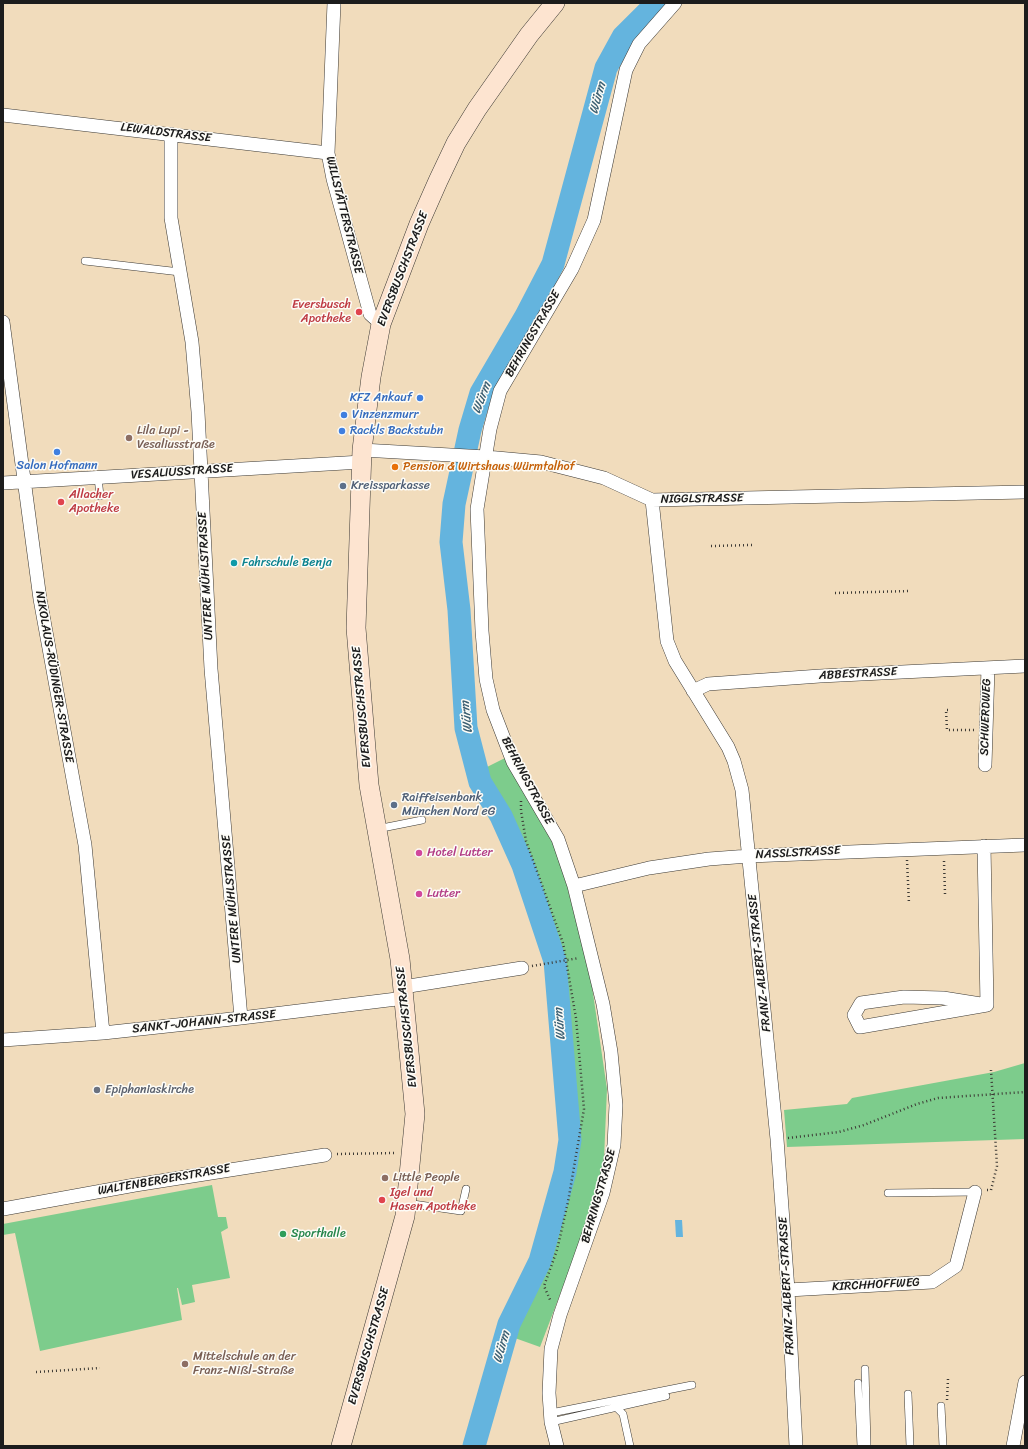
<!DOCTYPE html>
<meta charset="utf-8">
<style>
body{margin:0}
#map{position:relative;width:1028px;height:1449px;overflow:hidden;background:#f1dcbc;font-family:Sriracha,sans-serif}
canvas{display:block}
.frame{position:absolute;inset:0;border:4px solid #1c1c1c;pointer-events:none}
</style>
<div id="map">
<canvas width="1028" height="1449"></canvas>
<div class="frame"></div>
</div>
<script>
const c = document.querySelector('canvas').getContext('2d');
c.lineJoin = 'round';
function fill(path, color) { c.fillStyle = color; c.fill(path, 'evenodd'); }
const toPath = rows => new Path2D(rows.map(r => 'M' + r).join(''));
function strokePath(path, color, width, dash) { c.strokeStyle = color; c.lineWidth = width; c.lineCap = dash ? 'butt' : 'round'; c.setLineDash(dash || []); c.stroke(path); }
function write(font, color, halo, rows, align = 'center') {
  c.font = font + ' Sriracha,sans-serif'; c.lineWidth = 3; c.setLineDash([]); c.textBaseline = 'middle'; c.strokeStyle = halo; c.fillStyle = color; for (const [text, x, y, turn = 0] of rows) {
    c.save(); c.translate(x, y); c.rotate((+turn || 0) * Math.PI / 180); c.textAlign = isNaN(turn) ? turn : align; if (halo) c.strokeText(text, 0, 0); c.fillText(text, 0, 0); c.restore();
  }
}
const green = toPath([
 [505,758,561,851,569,894,589,966,607,1089,603,1182,540,1347,512,1337,526,1314,550,1251,573,1170,578,1119,571,1074,566,973,562,955,543,910,527,852,507,806,483,769],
 [1025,1063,1025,1139,787,1147,784,1110,847,1104,852,1098,994,1072],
 [212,1185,218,1217,226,1217,228,1228,221,1232,230,1278,192,1285,195,1302,182,1305,178,1288,177,1288,182,1320,40,1351,15,1233,3,1235,3,1224]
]);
const water = toPath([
 [675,1220,682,1220,683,1237,676,1237]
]);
const river = toPath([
 [474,1446,509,1324,540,1261,565,1172,570,1140,555,961,523,865,501,816,480,782,466,728,459,610,451,542,454,504,470,430,481,393,526,316,553,264,606,68,623,37,657,3]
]);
const path = toPath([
 [711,546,752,545],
 [835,593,910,591],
 [948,710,946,710,947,730,975,730],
 [521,801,521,811,526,841,563,943,576,1018,584,1109,568,1202,557,1250,544,1286,551,1302],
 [907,860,909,904],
 [944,861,945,894],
 [532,966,579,958],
 [788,1138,839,1132,864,1125,917,1104,938,1098,1025,1092],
 [337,1154,396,1153],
 [987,1190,991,1190,997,1166,991,1070],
 [36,1372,100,1368],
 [947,1400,948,1379]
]);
const lane = toPath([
 [85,261,180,272],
 [98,477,100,496],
 [377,829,422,820],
 [888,1193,975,1192],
 [406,1203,461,1211,466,1189],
 [865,1369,867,1446],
 [858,1383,861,1446],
 [908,1394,910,1446],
 [941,1406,943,1446],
 [617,1408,623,1414,630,1446],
 [551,1413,692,1385],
 [551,1422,666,1396]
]);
const street = toPath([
 [334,3,328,153,333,179,370,314,381,324],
 [3,115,328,153],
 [171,134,171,218,192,342,198,412,211,669,241,1018],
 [3,322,40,599,85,845,103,1033],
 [362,450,486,457,541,462,604,478,652,500,1025,492],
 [3,483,362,462],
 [652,500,667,641,675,661,728,747,734,761,742,790,777,1139,788,1290,796,1446],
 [693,691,708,684,820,676,1025,666],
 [985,765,988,668],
 [984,846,987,1005,943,998,904,997,861,1003,854,1015,860,1027,987,1005],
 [574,886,649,868,709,859,749,856,1025,845],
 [403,987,522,968],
 [3,1040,103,1033,241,1018,405,998],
 [3,1209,135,1185,325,1155],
 [788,1290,932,1282,956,1266,975,1192],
 [557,1446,551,1422,549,1393,551,1349,560,1315,603,1193,614,1145,616,1105,611,1052,603,1004,574,886,558,839,513,762,493,710,486,679,482,631,477,509,490,429,500,391,572,269,594,220,626,70,639,44,675,3],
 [1013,1446,1025,1382]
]);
const secondary = toPath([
 [341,1446,405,1216,415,1114,400,959,369,785,356,628,362,450,371,377,381,324,419,224,438,181,456,143,477,109,529,35,555,3]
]);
const markers = [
 [359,312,4,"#e0444e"],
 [420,398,4,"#3f7fe0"],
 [344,415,4,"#3f7fe0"],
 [342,431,4,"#3f7fe0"],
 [129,438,4,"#8d6e63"],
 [57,452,4,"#3f7fe0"],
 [395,467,4,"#e8710a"],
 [343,486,4,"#5c6f8a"],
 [61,502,4,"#e0444e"],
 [234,563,4,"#0f9aa8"],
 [394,805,4,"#5c6f8a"],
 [419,853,4,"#d1479c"],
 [419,894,4,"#d1479c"],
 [97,1090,4,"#6b7280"],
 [385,1178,4,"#8d6e63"],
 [382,1200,4,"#e0444e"],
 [283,1234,4,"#2e9e5b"],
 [185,1364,4,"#8d6e63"]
];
const streetNames = [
 ["LEWALDSTRASSE",166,133,7],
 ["WILLSTÄTTERSTRASSE",344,215,76],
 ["EVERSBUSCHSTRASSE",403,269,-69],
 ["BEHRINGSTRASSE",533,334,-60],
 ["VESALIUSSTRASSE",182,472,-4],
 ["NIGGLSTRASSE",702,499,-1],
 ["UNTERE MÜHLSTRASSE",206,576,-93],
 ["ABBESTRASSE",858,674,-3],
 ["NIKOLAUS-RÜDINGER-STRASSE",54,677,80],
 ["EVERSBUSCHSTRASSE",362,707,-95],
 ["SCHWERDWEG",986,717,-88],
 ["BEHRINGSTRASSE",527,781,62],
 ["NASSLSTRASSE",798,853,-3],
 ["UNTERE MÜHLSTRASSE",232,899,-95],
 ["FRANZ-ALBERT-STRASSE",760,963,-96],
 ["SANKT-JOHANN-STRASSE",204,1022,-6],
 ["EVERSBUSCHSTRASSE",407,1027,-96],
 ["WALTENBERGERSTRASSE",164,1180,-10],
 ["BEHRINGSTRASSE",599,1196,-74],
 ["KIRCHHOFFWEG",876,1285,-3],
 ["FRANZ-ALBERT-STRASSE",787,1286,-93],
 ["EVERSBUSCHSTRASSE",369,1346,-74]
];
const healthNames = [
 ["Eversbusch",351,305,"right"],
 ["Apotheke",351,319,"right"],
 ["Allacher",69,495],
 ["Apotheke",69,509],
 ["Igel und",390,1193],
 ["Hasen Apotheke",390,1207]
];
const shopNames = [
 ["KFZ Ankauf",412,398,"right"],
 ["Vinzenzmurr",352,415],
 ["Rackls Backstubn",350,431],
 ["Salon Hofmann",57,466,"center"]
];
const educationNames = [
 ["Lila Lupi -",137,431],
 ["Vesaliusstraße",137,445],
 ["Little People",393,1178],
 ["Mittelschule an der",193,1357],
 ["Franz-Nißl-Straße",193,1371]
];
const foodNames = [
 ["Pension & Wirtshaus Würmtalhof",403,467]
];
const serviceNames = [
 ["Kreissparkasse",351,486],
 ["Raiffeisenbank",402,798],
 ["München Nord eG",402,812]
];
const cultureNames = [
 ["Fahrschule Benja",242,563]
];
const hotelNames = [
 ["Hotel Lutter",427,853],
 ["Lutter",427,894]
];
const worshipNames = [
 ["Epiphaniaskirche",105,1090]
];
const leisureNames = [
 ["Sporthalle",291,1234]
];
const waterNames = [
 ["Würm",598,98,-75],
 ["Würm",482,398,-70],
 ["Würm",467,717,-96],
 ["Würm",560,1024,-95],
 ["Würm",502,1347,-74]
];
fill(green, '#7dcc8c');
fill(water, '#64b4de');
strokePath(river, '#64b4de', 23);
strokePath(lane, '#3c3934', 8);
strokePath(street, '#3c3934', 14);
strokePath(secondary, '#3c3934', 20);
strokePath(path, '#3c3934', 2.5, [1, 3]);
strokePath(lane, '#fff', 7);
strokePath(street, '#fff', 13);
strokePath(secondary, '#fde4d0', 19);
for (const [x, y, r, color] of markers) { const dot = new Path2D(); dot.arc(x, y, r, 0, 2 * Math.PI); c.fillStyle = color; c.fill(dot); strokePath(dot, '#fdfcf7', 1.5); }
write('12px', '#1c1c1c', '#fdfcf7', streetNames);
write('12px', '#be3a42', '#fdfcf7', healthNames, 'left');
write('12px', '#366cbe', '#fdfcf7', shopNames, 'left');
write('12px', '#785e54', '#fdfcf7', educationNames, 'left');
write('12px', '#c56008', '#fdfcf7', foodNames, 'left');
write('12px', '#4e5e75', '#fdfcf7', serviceNames, 'left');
write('12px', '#0d838f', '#fdfcf7', cultureNames, 'left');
write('12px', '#b23c85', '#fdfcf7', hotelNames, 'left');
write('12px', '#5b616d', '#fdfcf7', worshipNames, 'left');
write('12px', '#27864d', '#fdfcf7', leisureNames, 'left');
write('italic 13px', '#3c6073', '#fdfcf7', waterNames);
</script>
